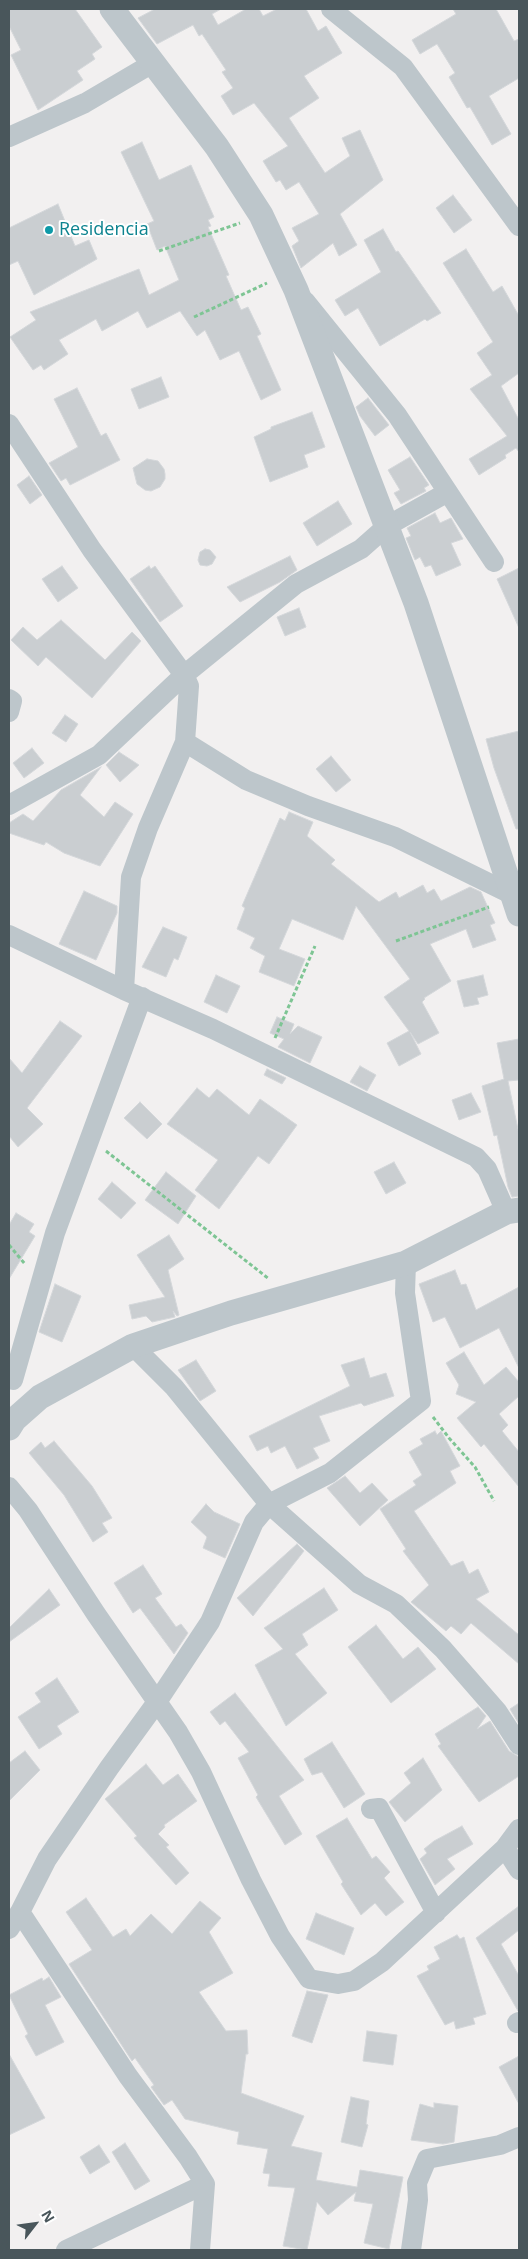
<!DOCTYPE html>
<style>
body{margin:0}
#map{position:relative;width:528px;height:2259px;overflow:hidden;background:#f2f0f0;font-family:"Open Sans",sans-serif}
canvas{display:block}
.frame{position:absolute;inset:0;border:10px solid #49565b;pointer-events:none}
.north{position:absolute;left:10px;top:2199px;width:50px;height:50px;-webkit-text-stroke:4px #fff;paint-order:stroke;rotate:60deg;font-size:14px;font-weight:700;line-height:20px;text-align:center;color:#49565b}
.north::after{content:'';display:block;margin:auto;width:18px;height:22px;background:#49565b;clip-path:polygon(50% 0,100% 100%,50% 72%,0 100%)}
</style>
<div id="map">
<canvas width="528" height="2259"></canvas>
<div class="frame"></div>
<div class="north">N</div>
</div>
<script>
const c = document.querySelector('canvas').getContext('2d');
c.lineJoin = 'round';
function fill(path, color) { c.fillStyle = color; c.fill(path, 'evenodd'); }
const toPath = rows => new Path2D(rows.map(r => 'M' + r).join(''));
function strokePath(path, color, width, dash) { c.strokeStyle = color; c.lineWidth = width; c.lineCap = dash ? 'butt' : 'round'; c.setLineDash(dash || []); c.stroke(path); }
function write(font, color, halo, rows, align = 'center') {
  c.font = font + ' "Open Sans",sans-serif'; c.lineWidth = 4; c.setLineDash([]); c.textBaseline = 'middle'; c.strokeStyle = halo; c.fillStyle = color; for (const [text, x, y, turn = 0] of rows) {
    c.save(); c.translate(x, y); c.rotate((+turn || 0) * Math.PI / 180); c.textAlign = isNaN(turn) ? turn : align; if (halo) c.strokeText(text, 0, 0); c.fillText(text, 0, 0); c.restore();
  }
}
const building = toPath([
 [9,9,75,9,102,47,92,54,95,59,77,71,83,80,38,110,11,55,21,50,9,26,9,9],
 [155,9,221,9,212,14,218,25,246,9,259,9,263,16,277,9,306,9,318,31,326,26,342,53,304,76,319,98,289,118,325,173,350,156,342,138,360,130,383,180,340,214,357,245,339,256,333,243,301,268,292,246,299,241,292,228,319,214,299,182,286,190,280,180,276,182,263,161,288,146,254,103,233,115,221,96,233,88,222,72,226,70,202,34,199,36,193,25,157,44,138,18,155,9],
 [453,9,496,9,514,41,519,39,519,78,489,96,511,134,492,145,470,107,467,108,449,77,455,73,437,44,420,54,412,40,456,14,453,9],
 [142,142,159,180,191,165,214,217,208,220,211,226,208,227,229,275,226,276,241,310,248,307,261,334,257,336,281,390,261,400,239,351,220,360,205,330,197,336,180,311,147,328,138,311,102,331,96,319,59,340,68,354,44,370,41,365,33,370,10,337,36,320,30,312,139,269,149,295,179,280,165,246,157,250,147,224,154,221,121,152,142,142],
 [453,195,472,220,454,233,436,208,453,195],
 [58,204,75,246,89,240,97,259,34,295,18,261,9,265,9,228,58,204],
 [383,229,396,252,398,251,441,313,427,321,425,319,380,346,358,308,345,316,335,300,381,272,364,240,383,229],
 [466,249,493,292,502,286,519,316,519,373,501,386,519,420,519,452,516,448,505,455,506,458,479,475,469,459,507,436,470,389,492,375,477,353,493,342,443,263,466,249],
 [161,377,169,397,139,409,131,389,161,377],
 [77,388,101,436,106,433,120,460,70,485,66,478,61,481,49,463,78,447,54,399,77,388],
 [368,398,389,425,375,436,360,416,356,407,368,398],
 [312,412,325,447,304,455,308,467,270,482,254,437,271,429,271,427,312,412],
 [410,457,429,485,424,488,426,491,401,504,394,493,400,490,388,470,410,457],
 [147,459,158,461,164,469,165,474,165,479,160,487,151,491,145,490,137,484,133,468,147,459],
 [29,476,42,495,30,504,17,485,29,476],
 [338,501,352,524,317,546,303,523,338,501],
 [435,513,440,523,451,518,463,539,451,543,461,565,436,576,431,565,425,567,420,557,415,560,406,538,411,536,407,528,435,513],
 [205,549,210,550,216,557,212,564,207,566,200,565,198,560,200,552,205,549],
 [290,556,297,570,280,582,240,602,227,587,290,556],
 [62,566,78,588,58,602,42,579,62,566],
 [149,566,151,569,155,566,183,606,160,622,130,579,149,566],
 [519,568,519,628,497,579,519,568],
 [299,608,306,627,285,636,277,617,299,608],
 [61,620,105,660,132,632,141,641,92,698,46,657,38,666,11,640,23,627,37,640,61,620],
 [65,715,78,724,66,742,52,733,65,715],
 [519,731,519,829,516,829,494,768,486,739,519,731],
 [32,748,44,763,24,778,13,763,32,748],
 [119,752,139,765,120,782,106,765,119,752],
 [331,756,351,780,336,792,316,769,331,756],
 [101,767,80,795,104,817,115,802,133,814,100,866,64,853,46,842,44,845,9,833,9,823,23,814,33,821,61,790,101,767],
 [289,812,313,822,307,836,335,860,331,864,379,902,396,892,399,898,423,885,427,893,434,889,441,901,470,887,481,892,495,923,490,925,496,940,473,948,466,929,430,944,451,981,424,998,425,999,422,1002,439,1033,418,1044,410,1032,421,1054,399,1066,387,1043,409,1031,384,997,410,979,356,906,343,940,292,919,279,949,305,959,294,986,259,972,265,956,250,948,255,938,237,929,245,908,242,906,280,818,285,821,289,812],
 [84,891,117,906,117,913,96,960,59,944,84,891],
 [163,927,187,937,178,960,174,958,166,977,142,967,163,927],
 [216,975,240,986,227,1013,204,1002,216,975],
 [483,975,488,995,477,998,479,1004,464,1007,457,981,483,975],
 [277,1017,294,1024,290,1034,298,1026,322,1037,310,1063,278,1047,284,1039,270,1033,277,1017],
 [60,1021,82,1036,27,1108,43,1124,18,1147,9,1136,9,1058,22,1073,60,1021],
 [519,1039,519,1080,508,1081,519,1134,519,1196,512,1197,508,1187,497,1135,494,1136,482,1086,504,1079,497,1043,519,1039],
 [360,1066,376,1075,367,1091,350,1082,360,1066],
 [267,1069,286,1078,282,1084,264,1075,267,1069],
 [197,1088,209,1098,217,1089,249,1115,260,1099,297,1125,269,1164,258,1156,219,1209,195,1190,218,1160,167,1124,197,1088],
 [471,1093,481,1112,459,1120,452,1100,471,1093],
 [140,1102,162,1124,147,1139,124,1118,140,1102],
 [394,1162,406,1183,386,1194,374,1172,394,1162],
 [166,1172,196,1196,178,1224,145,1200,166,1172],
 [112,1182,136,1203,121,1219,98,1199,112,1182],
 [16,1213,34,1224,29,1232,35,1236,9,1279,9,1225,16,1213],
 [169,1235,184,1259,168,1270,179,1315,177,1316,173,1311,175,1317,152,1322,146,1316,132,1319,129,1305,165,1297,137,1255,169,1235],
 [455,1270,461,1285,466,1284,476,1310,519,1287,519,1368,499,1328,460,1348,445,1317,433,1322,419,1284,455,1270],
 [55,1284,81,1296,62,1342,39,1332,55,1284],
 [464,1352,484,1385,506,1367,519,1382,519,1396,499,1414,508,1425,502,1431,519,1452,519,1487,484,1444,481,1447,457,1418,476,1402,456,1394,459,1385,446,1363,464,1352],
 [364,1358,370,1378,386,1373,394,1396,364,1406,361,1403,319,1416,330,1441,313,1448,319,1458,297,1469,285,1446,271,1453,268,1446,257,1451,249,1436,350,1386,341,1365,364,1358],
 [196,1360,216,1391,200,1401,178,1370,196,1360],
 [435,1431,437,1435,441,1431,460,1466,450,1471,456,1483,414,1511,451,1566,463,1561,469,1574,478,1569,489,1592,476,1599,519,1635,519,1664,471,1623,461,1634,451,1626,446,1631,411,1602,429,1585,403,1551,406,1549,380,1509,416,1485,413,1481,422,1475,409,1452,423,1444,420,1439,435,1431],
 [54,1441,92,1486,112,1518,102,1523,108,1532,93,1542,64,1495,29,1453,41,1442,45,1448,54,1441],
 [345,1476,360,1493,372,1483,388,1500,360,1526,327,1488,345,1476],
 [206,1504,214,1512,240,1524,225,1558,203,1548,207,1537,191,1522,206,1504],
 [297,1544,304,1551,253,1616,237,1598,297,1544],
 [143,1565,162,1594,155,1598,176,1627,181,1624,188,1633,174,1654,140,1608,133,1613,114,1583,143,1565],
 [324,1588,338,1610,302,1634,308,1645,295,1654,327,1693,286,1726,255,1665,283,1649,264,1628,324,1588],
 [49,1589,60,1605,9,1642,9,1628,49,1589],
 [376,1625,403,1659,418,1647,436,1669,391,1703,348,1647,376,1625],
 [57,1678,79,1712,57,1726,62,1734,39,1749,18,1717,41,1702,35,1693,57,1678],
 [235,1693,304,1780,279,1796,302,1834,285,1845,256,1797,258,1795,238,1758,249,1752,225,1721,220,1725,210,1712,235,1693],
 [519,1703,519,1724,510,1709,519,1703],
 [478,1707,486,1716,477,1729,490,1721,509,1751,519,1757,519,1776,479,1802,438,1746,441,1744,435,1734,478,1707],
 [332,1742,365,1794,344,1808,322,1772,312,1775,304,1759,332,1742],
 [25,1751,40,1770,9,1801,9,1763,25,1751],
 [423,1758,442,1790,405,1822,389,1802,411,1783,404,1773,423,1758],
 [146,1764,163,1785,178,1774,197,1801,164,1825,165,1827,158,1834,169,1845,166,1847,189,1873,176,1885,134,1838,137,1836,105,1799,146,1764],
 [347,1818,372,1859,376,1856,390,1872,384,1878,404,1902,386,1916,375,1903,361,1915,341,1884,343,1882,316,1836,347,1818],
 [462,1826,473,1844,447,1859,455,1869,435,1885,420,1859,427,1853,424,1849,434,1841,462,1826],
 [86,1898,113,1937,126,1929,130,1936,151,1914,172,1934,200,1901,221,1918,209,1932,233,1973,199,1992,226,2031,247,2030,248,2054,246,2054,241,2093,304,2116,291,2146,322,2153,316,2180,357,2187,360,2170,403,2177,389,2249,364,2243,373,2204,354,2201,356,2192,328,2215,317,2202,307,2250,283,2246,295,2188,268,2186,270,2174,263,2173,268,2149,237,2144,239,2132,185,2119,172,2100,164,2105,151,2087,154,2085,135,2058,132,2061,69,1964,92,1950,66,1912,86,1898],
 [519,1906,519,1930,501,1944,519,1976,519,2010,518,2011,476,1938,519,1906],
 [316,1913,354,1928,344,1955,306,1939,316,1913],
 [457,1935,460,1939,464,1937,486,2014,473,2018,475,2024,456,2029,454,2021,445,2025,417,1976,429,1970,427,1966,440,1959,434,1947,457,1935],
 [49,1977,61,1997,45,2005,64,2042,36,2056,25,2036,28,2034,9,1995,42,1978,43,1981,49,1977],
 [307,1991,328,1995,312,2043,292,2036,307,1991],
 [367,2031,397,2035,393,2065,363,2061,367,2031],
 [9,2054,45,2118,9,2135,9,2054],
 [519,2056,519,2104,499,2067,519,2056],
 [351,2097,369,2101,366,2124,368,2125,362,2147,341,2142,351,2097],
 [434,2103,458,2106,454,2142,443,2144,411,2140,420,2104,434,2108,434,2103],
 [125,2143,150,2181,135,2190,112,2152,125,2143],
 [99,2145,110,2162,90,2174,80,2157,99,2145]
]);
const path = toPath([
 [159,251,240,223],
 [194,317,267,283],
 [396,941,489,907],
 [275,1038,315,946],
 [106,1151,269,1279],
 [9,1245,25,1264],
 [433,1417,449,1438,475,1467,494,1501]
]);
const minor = toPath([
 [331,9,403,67,519,226],
 [9,137,85,103,153,63],
 [305,301,397,415,494,562],
 [9,424,92,550,184,675,189,686,185,742,148,828,131,877,124,990],
 [9,699,12,701,9,712],
 [185,742,246,780,308,806,395,837,511,894],
 [9,805,99,755,184,675,296,584,361,549,387,526,448,492],
 [9,935,124,990,213,1029,476,1157,487,1169,506,1212],
 [133,1346,174,1387,269,1504,359,1584,396,1604,443,1649,497,1711,519,1745],
 [13,1380,55,1233,142,997],
 [9,1487,28,1510,96,1614,178,1732,201,1772,251,1880,280,1936,309,1979,338,1984,354,1981,382,1962,505,1848,519,1829],
 [371,1809,379,1808,436,1913],
 [505,1848,519,1870],
 [20,1912,128,2076,188,2157,205,2184,200,2250],
 [9,1929,20,1912,47,1859,109,1768,157,1702,210,1622,254,1522,269,1504,330,1473,421,1401,405,1293,406,1263],
 [517,2023,519,2022],
 [66,2250,205,2184],
 [411,2250,418,2200,417,2183,427,2159,500,2145,519,2137]
]);
const tertiary = toPath([
 [112,9,217,147,261,215,296,290,416,603,519,914],
 [9,1428,14,1420,40,1397,133,1346,231,1313,406,1263,506,1212,519,1210]
]);
const markers = [
 [49,230,5,"#0f9aa8"]
];
const cultureNames = [
 ["Residencia",59,230]
];
fill(building, '#caced1');
strokePath(building, '#d4d7da', 1);
strokePath(path, '#7ec594', 3, [4, 2.5]);
strokePath(minor, '#bdc6cb', 20);
strokePath(tertiary, '#bdc6cb', 25);
for (const [x, y, r, color] of markers) { const dot = new Path2D(); dot.arc(x, y, r, 0, 2 * Math.PI); c.fillStyle = color; c.fill(dot); strokePath(dot, '#fff', 2); }
write('18px', '#0d838f', '#fff', cultureNames, 'left');
</script>
